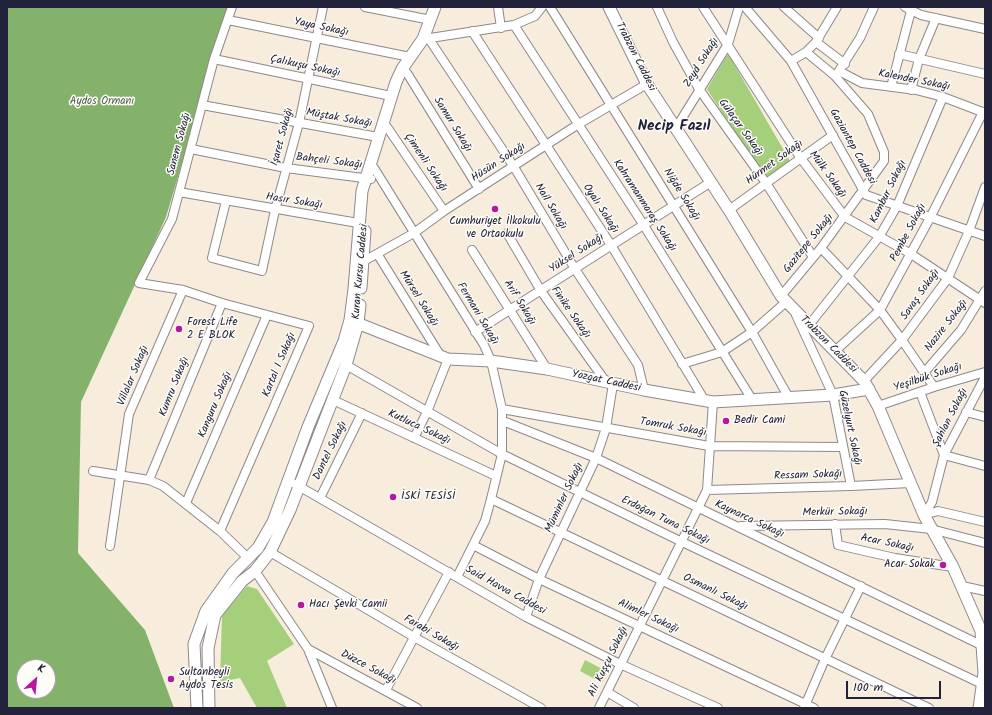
<!DOCTYPE html>
<meta charset="utf-8">
<style>
body{margin:0}
#map{position:relative;width:992px;height:715px;overflow:hidden;background:#f8eddd;font-family:Kalam,sans-serif}
canvas{display:block}
.frame{position:absolute;inset:0;border:8px solid #22223b;pointer-events:none}
.north{position:absolute;left:16px;top:659px;width:40px;height:40px;box-sizing:border-box;background:#fdfcf7;border:1px solid #a5a5ac;border-radius:50%;rotate:27deg;font-size:11px;font-weight:700;line-height:16px;text-align:center;color:#22223b}
.north::after{content:'';display:block;margin:auto;width:14px;height:18px;background:#b5179e;clip-path:polygon(50% 0,100% 100%,50% 72%,0 100%)}
.scale{position:absolute;left:846px;top:681px;width:95px;height:18px;box-sizing:border-box;border:2px solid #22223b;border-top:0;padding-left:5px;font-size:12px;line-height:14px;white-space:nowrap;color:#22223b;-webkit-text-stroke:3px #fdfcf7;paint-order:stroke}
</style>
<div id="map">
<canvas width="992" height="715"></canvas>
<div class="frame"></div>
<div class="north">K</div>
<div class="scale">100 m</div>
</div>
<script>
const c = document.querySelector('canvas').getContext('2d');
c.lineJoin = 'round';
function fill(path, color) { c.fillStyle = color; c.fill(path, 'evenodd'); }
const toPath = rows => new Path2D(rows.map(r => 'M' + r).join(''));
function strokePath(path, color, width, dash) { c.strokeStyle = color; c.lineWidth = width; c.lineCap = dash ? 'butt' : 'round'; c.setLineDash(dash || []); c.stroke(path); }
function write(font, color, halo, rows, align = 'center') {
  c.font = font + ' Kalam,sans-serif'; c.lineWidth = 3; c.setLineDash([]); c.textBaseline = 'middle'; c.strokeStyle = halo; c.fillStyle = color; for (const [text, x, y, turn = 0] of rows) {
    c.save(); c.translate(x, y); c.rotate((+turn || 0) * Math.PI / 180); c.textAlign = isNaN(turn) ? turn : align; if (halo) c.strokeText(text, 0, 0); c.fillText(text, 0, 0); c.restore();
  }
}
const green = toPath([
 [727,55,730,57,790,161,765,180,707,89],
 [247,586,257,589,294,644,267,661,287,708,257,708,240,678,220,682,222,615],
 [585,660,608,672,602,683,580,671]
]);
const forest = toPath([
 [7,7,228,7,166,217,81,402,78,553,145,630,174,708,7,708],
 [24,667,48,667,48,691,24,691]
]);
const street = toPath([
 [365,7,431,20],
 [498,7,501,28],
 [550,7,752,332,789,398],
 [657,7,673,42,699,89,766,183,813,257],
 [703,7,800,157,845,217,911,254,985,303],
 [745,7,791,61,866,195,985,236],
 [784,7,819,38],
 [905,7,921,15,985,29],
 [228,20,410,57],
 [514,25,643,224,753,401],
 [472,31,611,245,705,401],
 [424,39,514,25,535,16,542,7],
 [429,39,514,167,575,269,638,365,644,390],
 [816,42,845,64],
 [899,54,985,74],
 [214,59,391,96],
 [791,61,806,52,816,42,837,7],
 [839,71,862,83,916,90,943,97,985,113],
 [407,73,479,189],
 [837,74,860,38,874,7],
 [891,87,912,7],
 [911,90,919,59,936,18],
 [202,105,378,137],
 [387,127,444,211],
 [676,128,728,44,739,7],
 [191,149,286,168,371,179],
 [374,168,484,345,491,361,502,409,502,454,491,499,485,521,457,577],
 [179,192,358,223],
 [226,201,212,258,262,271,275,210,299,123,323,7],
 [729,210,833,135],
 [507,233,541,291,606,382],
 [821,248,880,310,902,340,934,387],
 [472,250,547,369],
 [378,255,440,355],
 [364,261,414,233,444,211,577,125,647,84],
 [781,296,821,248,884,161,884,152,868,114,835,76,806,52],
 [796,315,833,395,851,486],
 [809,325,879,237,897,206,943,97],
 [475,332,711,182],
 [835,351,880,310,930,218,983,112],
 [682,364,722,352,752,332,786,302],
 [346,365,502,454,680,541,982,684],
 [924,373,961,330,985,291],
 [864,381,902,340,948,278,969,231,985,187],
 [920,392,944,455,985,466],
 [333,400,496,476],
 [878,406,934,387,985,372],
 [502,409,709,446,842,447],
 [966,412,985,417],
 [503,421,596,458,983,646],
 [414,438,427,412,448,359],
 [93,471,149,480,163,486,220,531,248,558],
 [149,480,222,303],
 [295,484,526,617,620,664,718,708],
 [707,490,851,486,910,483],
 [320,498,362,413],
 [491,499,929,708],
 [186,503,267,315],
 [924,515,932,502,944,455,985,377],
 [924,515,938,511,985,522],
 [835,524,838,545,895,558,953,567],
 [741,526,885,524,931,529,985,543],
 [220,531,309,326,222,303,183,290,139,283,172,219,214,59,232,7],
 [473,545,539,579,814,708],
 [110,546,129,414,183,290],
 [270,552,414,637,541,708],
 [255,571,308,649,332,708],
 [962,586,985,591],
 [526,617,539,579,596,458,606,428,613,384],
 [308,649,417,708],
 [386,690,449,572],
 [607,692,634,708],
 [599,708,707,490,713,402],
 [804,708,825,659,861,586]
]);
const secondary = toPath([
 [609,7,647,84,729,210,781,296,864,381,878,406,924,515,953,567,981,631,984,673,979,708],
 [361,288,365,231],
 [352,321,448,359,491,361,547,369,644,390,713,402,833,395,869,389],
 [197,708,194,644,206,611,233,573,258,548,273,522,308,427,344,341,350,320,354,289,362,191,396,82,402,69,423,39,435,7],
 [209,708,208,648,215,615,242,581,255,571,270,552,290,510,346,365,358,323,360,305]
]);
const markers = [
 [495,209,4,"#b5179e"],
 [179,329,4,"#b5179e"],
 [726,421,4,"#b5179e"],
 [393,497,4,"#b5179e"],
 [943,565,4,"#b5179e"],
 [301,605,4,"#b5179e"],
 [171,679,4,"#b5179e"]
];
const streetNames = [
 ["Yaya Sokağı",321,28,12],
 ["Trabzon Caddesi",635,57,63],
 ["Zeyd Sokağı",702,63,-58],
 ["Çalıkuşu Sokağı",305,67,12],
 ["Kalender Sokağı",914,81,11],
 ["Müştak Sokağı",339,119,10],
 ["Samur Sokağı",452,125,58],
 ["Gülaçar Sokağı",740,128,54],
 ["İşaret Sokağı",283,137,-75],
 ["Sanem Sokağı",180,144,-75],
 ["Gaziantep Caddesi",852,147,61],
 ["Bahçeli Sokağı",329,162,7],
 ["Çimenli Sokağı",425,163,56],
 ["Hüsün Sokağı",499,163,-33],
 ["Hürmet Sokağı",775,163,-36],
 ["Mülk Sokağı",827,175,54],
 ["Kambur Sokağı",889,192,-64],
 ["Niğde Sokağı",681,195,58],
 ["Hasır Sokağı",294,202,9],
 ["Kahramanmaraş Sokağı",644,206,57],
 ["Nail Sokağı",550,207,59],
 ["Oyalı Sokağı",600,209,57],
 ["Pembe Sokağı",909,233,-62],
 ["Gazitepe Sokağı",809,244,-51],
 ["Yüksel Sokağı",577,254,-33],
 ["Kuran Kursu Caddesi",361,272,-85],
 ["Savaş Sokağı",921,295,-55],
 ["Mürsel Sokağı",418,299,58],
 ["Arif Sokağı",519,303,58],
 ["Finike Sokağı",570,313,55],
 ["Fermani Sokağı",477,314,59],
 ["Nazire Sokağı",947,326,-52],
 ["Trabzon Caddesi",828,345,45],
 ["Kartal 1 Sokağı",280,365,-67],
 ["Villalar Sokağı",134,376,-67],
 ["Yeşilbük Sokağı",928,378,-18],
 ["Yozgat Caddesi",606,382,12],
 ["Kumru Sokağı",175,387,-68],
 ["Kanguru Sokağı",216,405,-67],
 ["Şahlan Sokağı",951,418,-63],
 ["Kutluca Sokağı",419,428,25],
 ["Tomruk Sokağı",673,428,10],
 ["Güzelyurt Sokağı",849,428,78],
 ["Dantel Sokağı",331,451,-64],
 ["Ressam Sokağı",808,476,-2],
 ["Müminler Sokağı",565,498,-65],
 ["Merkür Sokağı",835,513,-1],
 ["Kaynarca Sokağı",749,520,25],
 ["Erdoğan Tuna Sokağı",665,521,26],
 ["Acar Sokağı",887,544,12],
 ["Said Havva Caddesi",505,591,29],
 ["Osmanlı Sokağı",715,593,26],
 ["Alimler Sokağı",648,617,25],
 ["Farabi Sokağı",431,634,30],
 ["Ali Kuşçu Sokağı",609,662,-64],
 ["Düzce Sokağı",368,668,28]
];
const parkNames = [
 ["Aydos Ormanı",102,102]
];
const poiNames = [
 ["Cumhuriyet İlkokulu",495,222,"center"],
 ["ve Ortaokulu",495,235,"center"],
 ["Forest Life",187,323],
 ["2 E BLOK",187,336],
 ["Bedir Cami",734,421],
 ["İSKİ TESİSİ",401,497],
 ["Acar Sokak",935,565,"right"],
 ["Hacı Şevki Camii",309,605],
 ["Sultanbeyli",179,673],
 ["Aydos Tesis",179,686]
];
const districtNames = [
 ["Necip Fazıl",674,127]
];
fill(green, '#a5cf7a');
fill(forest, '#84b26a');
strokePath(street, '#8d888c', 10);
strokePath(secondary, '#8d888c', 13);
strokePath(street, '#fff', 8);
strokePath(secondary, '#fff', 11);
for (const [x, y, r, color] of markers) { const dot = new Path2D(); dot.arc(x, y, r, 0, 2 * Math.PI); c.fillStyle = color; c.fill(dot); strokePath(dot, '#fdfcf7', 1.5); }
write('11px', '#22223b', '#fdfcf7', streetNames);
write('11px', '#505f51', '#fdfcf7', parkNames);
write('11px', '#22223b', '#fdfcf7', poiNames, 'left');
write('bold 15px', '#22223b', '#fdfcf7', districtNames);
</script>
